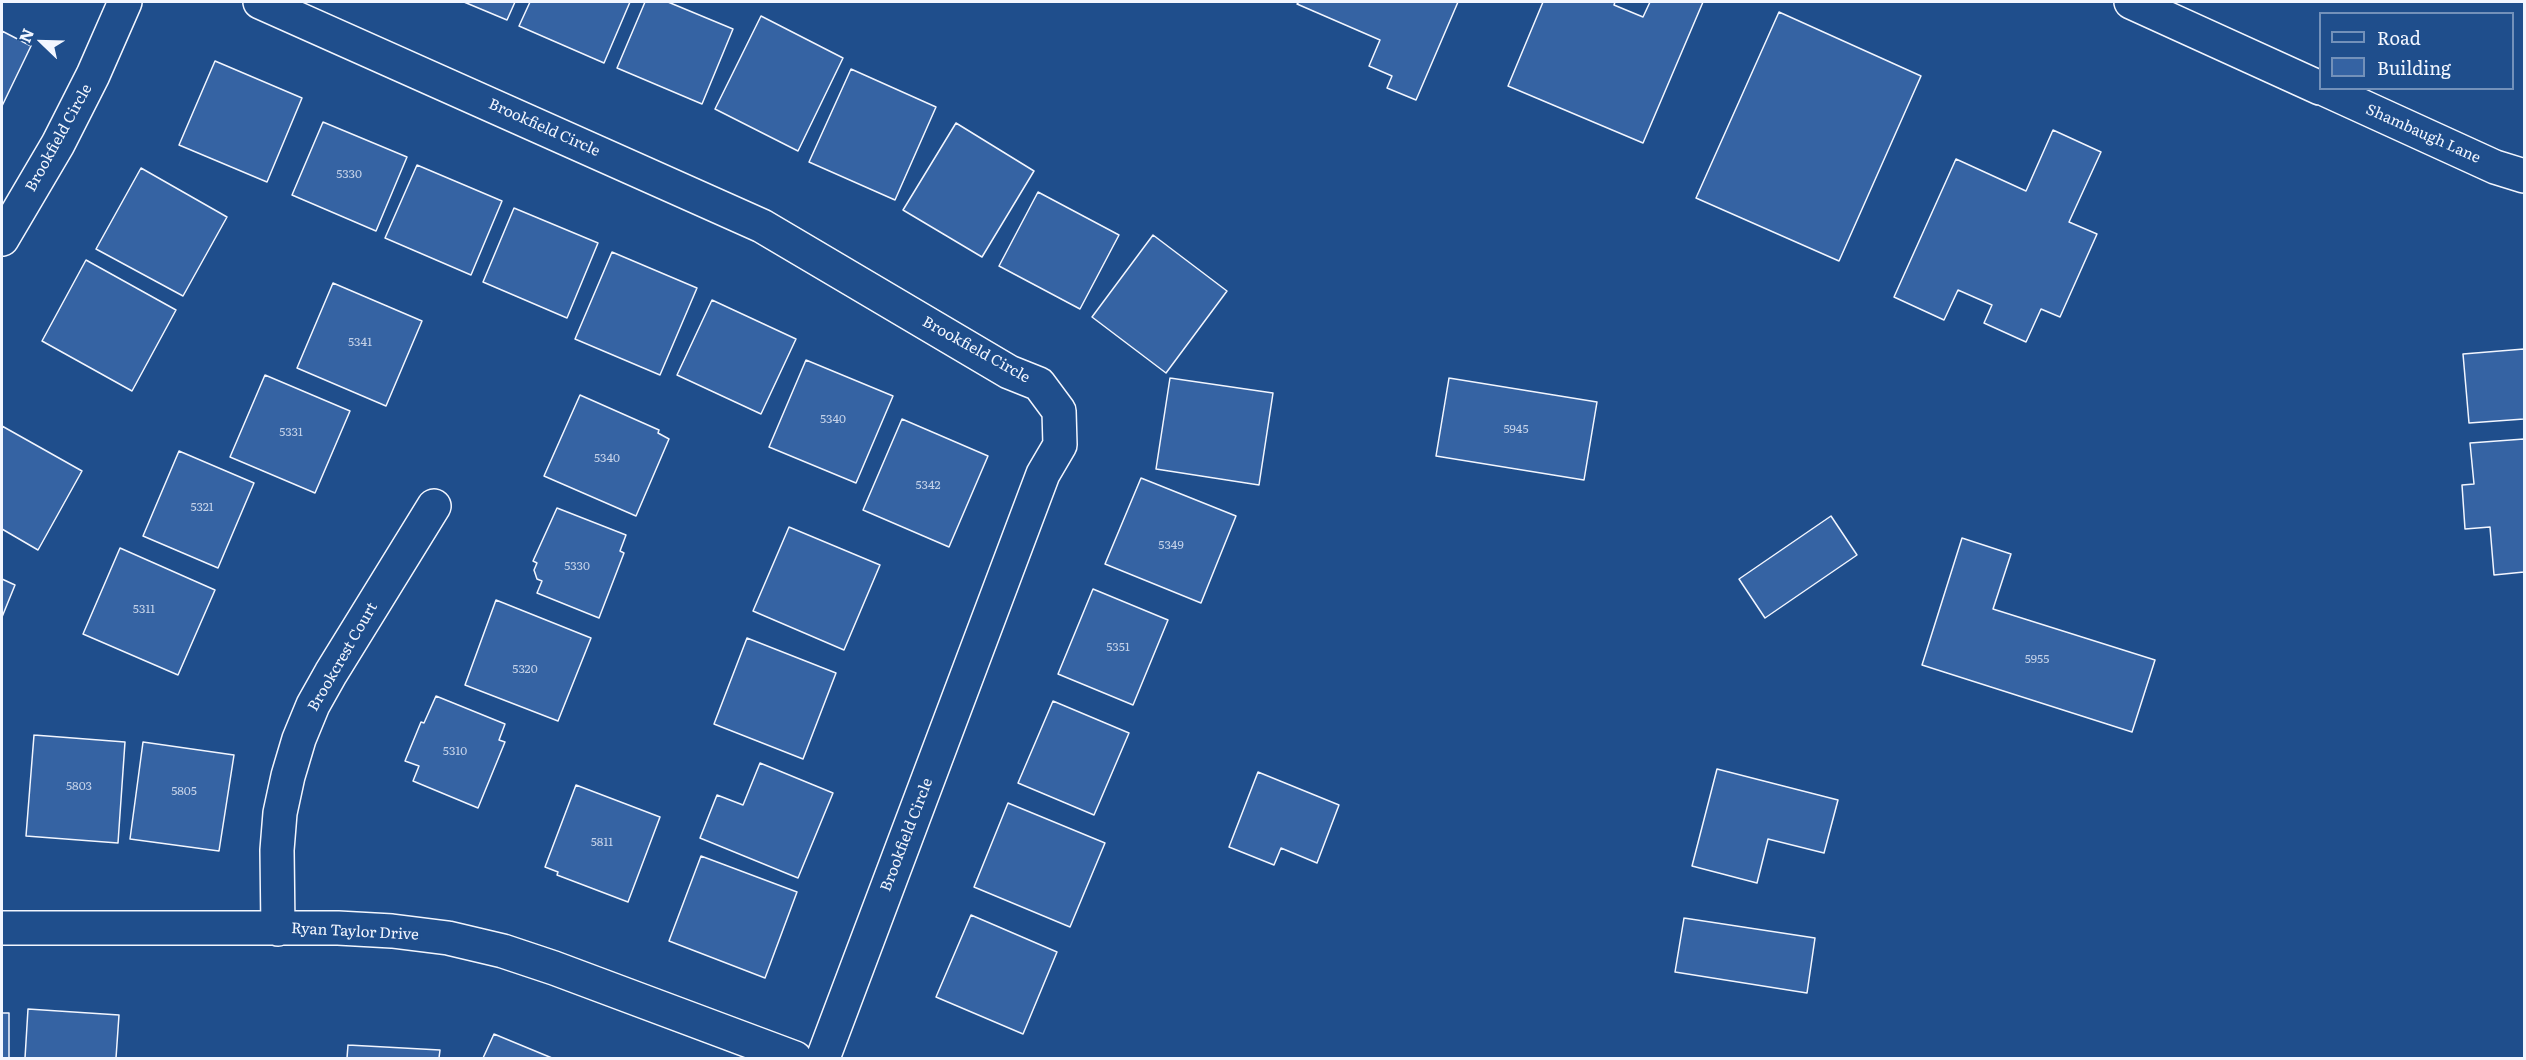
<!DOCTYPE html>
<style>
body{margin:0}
#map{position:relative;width:2526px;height:1060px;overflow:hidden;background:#1f4e8c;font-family:Literata,serif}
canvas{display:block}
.frame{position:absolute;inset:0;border:3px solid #f2f6ff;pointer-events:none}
.legend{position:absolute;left:2319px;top:12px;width:195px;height:78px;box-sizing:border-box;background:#1f4e8c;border:2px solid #7391ba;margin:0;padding:8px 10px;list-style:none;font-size:18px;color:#f2f6ff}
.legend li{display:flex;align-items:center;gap:12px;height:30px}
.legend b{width:30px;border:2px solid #7391ba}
.north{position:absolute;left:12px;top:12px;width:60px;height:60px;-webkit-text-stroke:4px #1f4e8c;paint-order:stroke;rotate:293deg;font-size:16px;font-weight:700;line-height:24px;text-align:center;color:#f2f6ff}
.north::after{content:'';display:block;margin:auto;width:21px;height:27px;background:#f2f6ff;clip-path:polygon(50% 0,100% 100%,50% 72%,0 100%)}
</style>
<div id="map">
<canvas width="2526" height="1060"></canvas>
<div class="frame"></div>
<ul class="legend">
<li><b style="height:8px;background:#1f4e8c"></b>Road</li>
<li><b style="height:16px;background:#3563a3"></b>Building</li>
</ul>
<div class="north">N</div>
</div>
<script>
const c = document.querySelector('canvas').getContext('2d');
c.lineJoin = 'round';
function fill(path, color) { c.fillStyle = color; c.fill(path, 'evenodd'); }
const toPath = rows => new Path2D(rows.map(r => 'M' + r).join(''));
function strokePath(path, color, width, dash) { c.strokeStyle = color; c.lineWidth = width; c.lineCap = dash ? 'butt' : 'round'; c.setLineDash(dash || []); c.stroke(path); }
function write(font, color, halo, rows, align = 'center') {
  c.font = font + ' Literata,serif'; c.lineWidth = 4.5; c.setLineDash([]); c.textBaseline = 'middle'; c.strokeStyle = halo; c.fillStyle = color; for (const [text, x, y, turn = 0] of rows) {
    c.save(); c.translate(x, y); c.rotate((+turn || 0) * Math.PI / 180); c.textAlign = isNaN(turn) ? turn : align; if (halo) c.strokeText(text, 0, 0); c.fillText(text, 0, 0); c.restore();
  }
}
const building = toPath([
 [464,2,515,2,507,20,464,2],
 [530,2,630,2,604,63,519,26,530,2],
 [645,2,668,2,733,29,702,104,617,68,645,2],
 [1299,2,1458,2,1416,100,1387,88,1392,76,1369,66,1380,40,1297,4,1299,2],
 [1543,2,1615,2,1614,5,1643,17,1650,2,1703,2,1643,143,1508,86,1543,2],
 [1779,12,1921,76,1839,261,1696,198,1779,12],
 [761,16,843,58,798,151,715,109,761,16],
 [2,31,31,46,2,106,2,31],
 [215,61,302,98,267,182,179,145,215,61],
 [851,69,936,107,895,200,809,162,851,69],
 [323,122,407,157,376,231,292,195,323,122],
 [956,123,1034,171,982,257,903,210,956,123],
 [2053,130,2101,152,2069,222,2097,234,2060,317,2041,309,2026,342,1984,323,1992,305,1958,290,1944,320,1894,297,1956,159,2026,191,2053,130],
 [417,165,502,201,471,275,385,238,417,165],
 [141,168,227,217,183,296,96,249,141,168],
 [1038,192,1119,235,1080,309,999,266,1038,192],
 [514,208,598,243,567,318,483,282,514,208],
 [1153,235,1227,291,1166,373,1092,317,1153,235],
 [612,252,697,288,660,375,575,339,612,252],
 [86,260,176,310,132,391,42,341,86,260],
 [333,283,422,321,386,406,297,368,333,283],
 [712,300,796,339,761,414,677,375,712,300],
 [2524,349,2524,419,2469,423,2463,354,2524,349],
 [806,360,893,396,856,483,769,447,806,360],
 [265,375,350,411,315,493,230,457,265,375],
 [1170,378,1273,393,1259,485,1156,469,1170,378],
 [1449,378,1597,402,1584,480,1436,456,1449,378],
 [580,395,659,430,658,433,669,439,636,516,544,476,580,395],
 [902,419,988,456,949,547,863,510,902,419],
 [2,426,82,471,38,550,2,529,2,426],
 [2524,439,2524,572,2494,575,2490,527,2465,529,2462,485,2474,484,2470,443,2524,439],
 [179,451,254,483,218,568,143,536,179,451],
 [1141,478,1236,516,1201,603,1105,564,1141,478],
 [557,508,626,535,620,551,624,553,599,618,537,593,542,581,537,579,534,570,537,563,533,561,557,508],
 [1831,516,1857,555,1765,618,1739,579,1831,516],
 [789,527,880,565,844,650,753,611,789,527],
 [1962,538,2011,554,1993,609,2155,660,2132,732,1922,665,1962,538],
 [120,548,215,590,178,675,83,634,120,548],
 [2,579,15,585,2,617,2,579],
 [1093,589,1168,620,1133,705,1058,674,1093,589],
 [496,600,591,638,558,721,465,685,496,600],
 [747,638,836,673,803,759,714,724,747,638],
 [436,696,505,724,499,740,505,742,478,808,413,781,419,766,405,761,421,722,424,723,436,696],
 [1053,701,1129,733,1094,815,1018,783,1053,701],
 [34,735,125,742,118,843,26,836,34,735],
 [143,742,234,755,219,851,130,839,143,742],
 [760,763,833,793,798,878,700,838,717,795,743,805,760,763],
 [1717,769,1838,800,1824,853,1768,839,1757,883,1692,866,1717,769],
 [1258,772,1339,805,1317,863,1281,848,1274,865,1229,847,1258,772],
 [576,785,660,817,628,902,557,875,558,872,545,867,576,785],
 [1008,803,1105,843,1070,927,974,887,1008,803],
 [701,856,797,892,765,978,669,941,701,856],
 [971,915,1057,952,1023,1034,936,997,971,915],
 [1684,918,1815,938,1807,993,1675,972,1684,918],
 [28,1009,119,1015,116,1058,25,1058,28,1009],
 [2,1013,9,1013,9,1058,2,1058,2,1013],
 [494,1034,552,1058,483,1058,494,1034],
 [348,1045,440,1050,439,1058,347,1058,348,1045]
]);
const minor = toPath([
 [260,2,762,226,1009,372,1039,384,1059,411,1060,445,1043,474,823,1058],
 [2131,2,2320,88],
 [2322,88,2495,167,2524,176],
 [2,239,58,144,93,75,125,2],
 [2,928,338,928,392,931,448,938,503,951,554,968,795,1058],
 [278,929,277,850,280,813,288,776,299,739,313,705,331,673,434,506]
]);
const numberNames = [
 ["5330",349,174],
 ["5341",360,342],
 ["5340",833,419],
 ["5945",1516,429],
 ["5331",291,432],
 ["5340",607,458],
 ["5342",928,485],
 ["5321",202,507],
 ["5349",1171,545],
 ["5330",577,566],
 ["5311",144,609],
 ["5351",1118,647],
 ["5955",2037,659],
 ["5320",525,669],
 ["5310",455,751],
 ["5803",79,786],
 ["5805",184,791],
 ["5811",602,842]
];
const streetNames = [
 ["Brookfield Circle",544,128,24],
 ["Shambaugh Lane",2423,134,24],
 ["Brookfield Circle",59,138,-61],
 ["Brookfield Circle",976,350,29],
 ["Brookcrest Court",343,657,-60],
 ["Brookfield Circle",907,835,-69],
 ["Ryan Taylor Drive",355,932,3]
];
fill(building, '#3563a3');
strokePath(building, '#f2f6ff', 1.5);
strokePath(minor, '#f2f6ff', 36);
strokePath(minor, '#1f4e8c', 33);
write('12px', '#c3d1e8', null, numberNames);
write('15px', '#f2f6ff', '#1f4e8c', streetNames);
</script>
